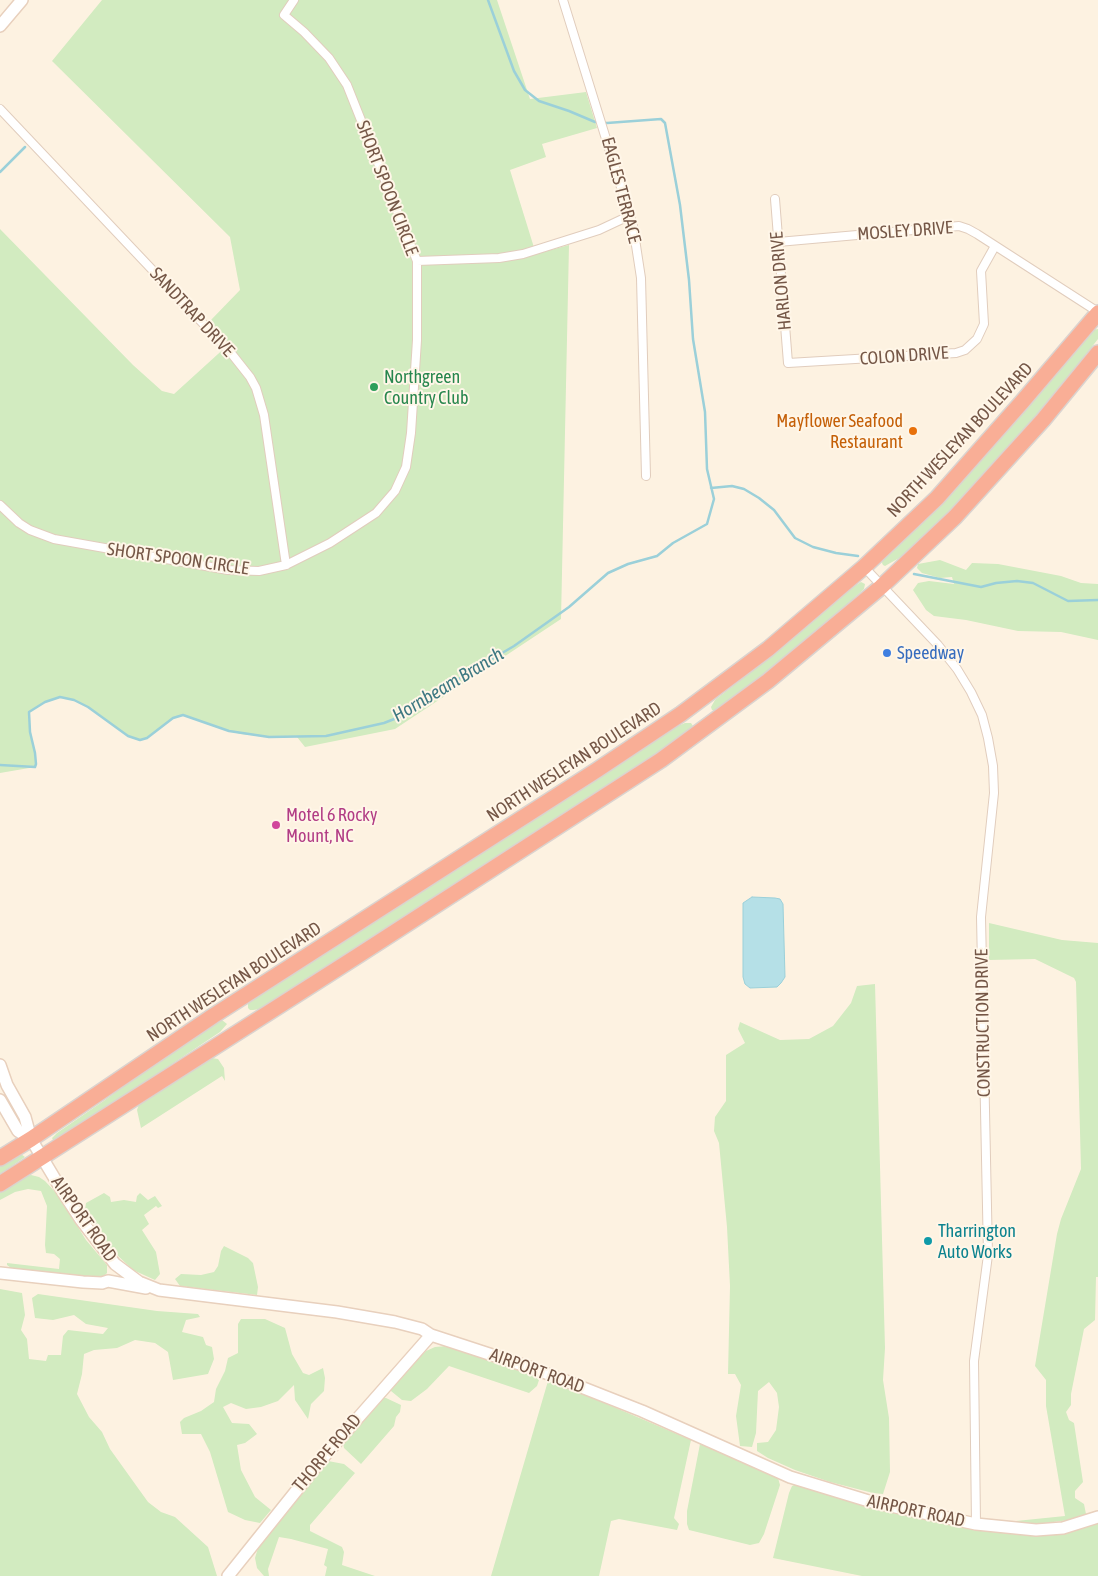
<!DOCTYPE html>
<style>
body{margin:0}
canvas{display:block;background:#fdf2e1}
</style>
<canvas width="1098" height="1576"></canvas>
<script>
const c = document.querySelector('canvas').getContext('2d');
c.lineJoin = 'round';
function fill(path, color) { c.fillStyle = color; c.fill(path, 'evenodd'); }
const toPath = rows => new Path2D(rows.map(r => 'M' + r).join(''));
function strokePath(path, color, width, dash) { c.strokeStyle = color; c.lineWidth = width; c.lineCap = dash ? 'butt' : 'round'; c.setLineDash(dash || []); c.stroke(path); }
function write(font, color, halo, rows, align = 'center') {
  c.font = font + ' "Asap Condensed",sans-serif'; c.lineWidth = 4; c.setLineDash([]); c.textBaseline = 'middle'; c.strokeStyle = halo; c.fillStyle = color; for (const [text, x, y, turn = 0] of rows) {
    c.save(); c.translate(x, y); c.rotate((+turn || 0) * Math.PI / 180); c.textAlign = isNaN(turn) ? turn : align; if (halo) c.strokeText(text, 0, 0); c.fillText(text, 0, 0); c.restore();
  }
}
const green = toPath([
 [102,0,497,0,530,99,586,92,597,128,542,144,546,157,510,170,536,254,569,245,561,619,395,729,305,747,297,737,269,737,240,734,183,715,173,718,147,738,140,740,128,736,88,707,74,700,60,697,45,702,29,712,30,732,35,753,36,764,35,767,0,773,0,229,133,365,162,391,174,394,229,344,210,321,240,290,230,237,52,61],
 [1098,329,1098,339,1024,433,982,479,908,553,885,566,883,565,882,563,883,559,919,526,954,489,1093,330],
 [940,560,966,570,972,563,998,564,1061,576,1081,583,1098,584,1098,640,1061,632,1018,631,966,620,934,616,926,610,913,590,918,583,929,581,954,584,952,577,940,578,922,573,917,568,918,564],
 [861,582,865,584,864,589,785,661,717,711,712,710,711,707,715,700,778,651,837,597],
 [685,723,691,723,693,726,691,732,673,745,261,1009,253,1010,250,1010,248,1008,248,1004,252,998,664,732],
 [989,923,1062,940,1098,943,1098,1277,1096,1277,1095,1320,1084,1329,1071,1394,1071,1405,1066,1412,1069,1420,1074,1423,1083,1482,1075,1491,1075,1498,1084,1504,1086,1514,1069,1520,1030,1525,1006,1522,1065,1516,1046,1406,1046,1380,1035,1366,1057,1234,1061,1219,1081,1169,1076,982,1074,978,1035,959,989,960],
 [875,984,885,1348,883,1380,889,1418,890,1472,883,1494,873,1493,830,1482,795,1470,768,1458,757,1451,757,1443,768,1442,776,1430,779,1407,777,1393,769,1382,758,1391,756,1433,752,1447,740,1446,736,1416,741,1385,735,1374,728,1374,730,1286,727,1227,719,1143,714,1131,715,1117,726,1101,726,1055,745,1043,738,1029,740,1022,780,1040,809,1039,833,1026,851,1003,857,986],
 [222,1020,227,1024,220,1032,64,1136,53,1140,52,1138,57,1133,105,1100,209,1024],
 [212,1058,218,1059,224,1068,225,1081,222,1076,141,1128,137,1110,140,1101,206,1059],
 [21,1154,25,1157,0,1174,0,1166],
 [31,1175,39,1177,45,1181,58,1195,86,1240,107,1265,107,1273,103,1277,82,1277,11,1268,7,1265,7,1263,59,1269,60,1259,54,1254,46,1253,45,1245,47,1206,41,1191,28,1189,15,1192,0,1200,0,1190,24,1177],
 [104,1193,110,1197,111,1202,124,1200,136,1202,137,1196,140,1193,148,1200,155,1196,162,1206,158,1208,156,1206,144,1215,149,1224,142,1230,156,1252,160,1274,155,1280,133,1270,114,1252,85,1210,86,1203],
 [224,1246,248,1258,253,1263,258,1287,257,1295,180,1286,175,1279,181,1274,201,1275,214,1272,218,1266,221,1251],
 [0,1289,22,1293,25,1315,21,1330,27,1339,29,1359,46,1361,48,1355,61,1355,63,1336,68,1330,103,1334,108,1328,86,1324,74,1315,53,1320,35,1318,32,1298,38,1294,157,1311,198,1314,200,1317,186,1320,182,1332,203,1337,206,1345,212,1347,214,1359,208,1374,173,1380,168,1352,155,1343,135,1340,117,1348,94,1350,84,1354,82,1374,77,1394,89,1417,102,1432,110,1449,148,1502,161,1512,175,1517,208,1547,217,1576,0,1576],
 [241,1319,265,1319,285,1328,292,1354,303,1373,309,1375,323,1368,325,1378,324,1391,311,1404,308,1419,295,1400,294,1385,278,1401,261,1407,246,1409,231,1403,223,1407,232,1423,249,1424,257,1434,245,1443,237,1445,241,1470,255,1497,271,1510,260,1523,245,1520,228,1512,210,1452,201,1434,182,1434,180,1422,184,1418,201,1411,214,1402,216,1389,225,1371,228,1358,238,1353,238,1324],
 [447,1346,538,1375,539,1380,537,1386,529,1393,449,1366,427,1389,411,1401,402,1400,391,1391,391,1386,426,1351,435,1347],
 [548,1381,553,1381,691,1440,674,1518,679,1524,677,1530,619,1519,611,1521,599,1576,491,1576],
 [381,1398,386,1398,401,1405,400,1412,396,1417,394,1426,361,1464,344,1448,343,1443],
 [700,1444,770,1473,778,1478,780,1485,764,1534,759,1543,750,1545,689,1530,687,1524,687,1511],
 [328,1461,344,1464,355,1473,310,1525,310,1531,342,1547,344,1552,342,1565,375,1576,325,1576,327,1567,324,1565,328,1549,291,1539,279,1537,268,1569,269,1576,264,1576,257,1568,255,1558,258,1548],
 [797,1484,968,1527,1005,1533,1032,1535,1098,1522,1098,1576,862,1576,773,1558,789,1493,792,1486]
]);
const water = toPath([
 [752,897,775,898,780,899,783,904,785,977,781,983,777,987,750,988,745,984,743,977,743,903,752,897]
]);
const stream = toPath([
 [0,172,25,147],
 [711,488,732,486,744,489,759,498,774,510,795,538,813,547,836,553,858,556],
 [914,574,981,587,996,583,1017,581,1033,583,1068,601,1098,600],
 [0,765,35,767,36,764,35,753,30,732,29,712,45,702,60,697,74,700,88,707,128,736,140,740,147,738,173,718,183,715,229,731,269,737,326,736,384,723,407,714,463,676,514,646,569,607,608,573,628,564,657,556,673,543,707,524,714,499,707,469,705,412,693,339,689,280,680,205,665,123,661,119,607,123,595,122,569,111,539,101,525,90,514,71,488,0]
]);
const street = toPath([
 [563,0,633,226,641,278,646,476],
 [0,109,231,353,250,377,256,388,264,415,286,565],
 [775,199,788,363,956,353,965,350,977,339,984,324,981,271,995,246],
 [778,242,959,226,968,229,977,234,1098,312],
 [417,261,499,258,523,254,599,230,631,215],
 [0,505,19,523,30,530,54,539,228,570,259,571,286,565,330,543,376,513,395,491,406,467,411,433,417,340,417,261,347,85,329,58,304,32,284,15,294,0],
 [864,567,938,645,957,669,971,692,982,715,988,738,993,766,994,793,981,917,988,1255,974,1361,976,1524]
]);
const secondary = toPath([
 [0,26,22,0],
 [0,1065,7,1085,25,1117,31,1139,64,1194,81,1220,115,1264,139,1282,159,1290,337,1312,395,1322,422,1329,431,1335,538,1370,642,1411,790,1477,872,1502,976,1524,1036,1530,1063,1528,1098,1517],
 [0,1100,18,1131,31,1139],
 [0,1273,83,1282,102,1283,108,1281,146,1288],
 [228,1576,321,1460,431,1335]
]);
const highway = toPath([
 [0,1158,31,1139,213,1016,597,770,681,714,768,649,864,567,937,498,1022,402,1098,313],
 [0,1184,359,955,661,760,768,681,881,587,955,517,1043,420,1098,353]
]);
const markers = [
 [374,387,5,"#2e9e5b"],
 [913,431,5,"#e8710a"],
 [887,653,5,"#3f7fe0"],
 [276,825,5,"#d1479c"],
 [928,1241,5,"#0f9aa8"]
];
const streetNames = [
 ["SHORT SPOON CIRCLE",387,188,69],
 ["EAGLES TERRACE",621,190,75],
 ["MOSLEY DRIVE",905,231,-4],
 ["HARLON DRIVE",781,281,-95],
 ["SANDTRAP DRIVE",192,312,47],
 ["COLON DRIVE",904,356,-4],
 ["NORTH WESLEYAN BOULEVARD",960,440,-47],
 ["SHORT SPOON CIRCLE",178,559,8],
 ["NORTH WESLEYAN BOULEVARD",574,762,-33],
 ["NORTH WESLEYAN BOULEVARD",234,982,-33],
 ["CONSTRUCTION DRIVE",983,1023,-91],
 ["AIRPORT ROAD",84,1219,55],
 ["AIRPORT ROAD",537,1371,20],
 ["THORPE ROAD",327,1453,-50],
 ["AIRPORT ROAD",916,1511,12]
];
const leisureNames = [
 ["Northgreen",384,377],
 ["Country Club",384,398]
];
const foodNames = [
 ["Mayflower Seafood",903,421],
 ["Restaurant",903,442]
];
const shopNames = [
 ["Speedway",897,653]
];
const hotelNames = [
 ["Motel 6 Rocky",286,815],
 ["Mount, NC",286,836]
];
const cultureNames = [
 ["Tharrington",938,1231],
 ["Auto Works",938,1252]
];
const waterNames = [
 ["Hornbeam Branch",448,685,-31]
];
fill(green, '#d2ebc0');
fill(water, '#b5e0e7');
strokePath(water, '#9bd0d9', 1);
strokePath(stream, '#9bd0d9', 2.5);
strokePath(street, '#e1cdbd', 10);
strokePath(secondary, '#e8d0bd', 14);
strokePath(highway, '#dbd3cf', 18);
strokePath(street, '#fff', 8);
strokePath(secondary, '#fff', 11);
strokePath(highway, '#f9ae96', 15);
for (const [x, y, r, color] of markers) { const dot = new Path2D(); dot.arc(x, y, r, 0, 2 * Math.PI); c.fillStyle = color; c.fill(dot); strokePath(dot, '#fff6e8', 2); }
write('18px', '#755747', '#fff6e8', streetNames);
write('18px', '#27864d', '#fff6e8', leisureNames, 'left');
write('18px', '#c56008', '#fff6e8', foodNames, 'right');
write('18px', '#366cbe', '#fff6e8', shopNames, 'left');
write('18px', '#b23c85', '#fff6e8', hotelNames, 'left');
write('18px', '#0d838f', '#fff6e8', cultureNames, 'left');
write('italic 19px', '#3e7882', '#fff6e8', waterNames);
</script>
